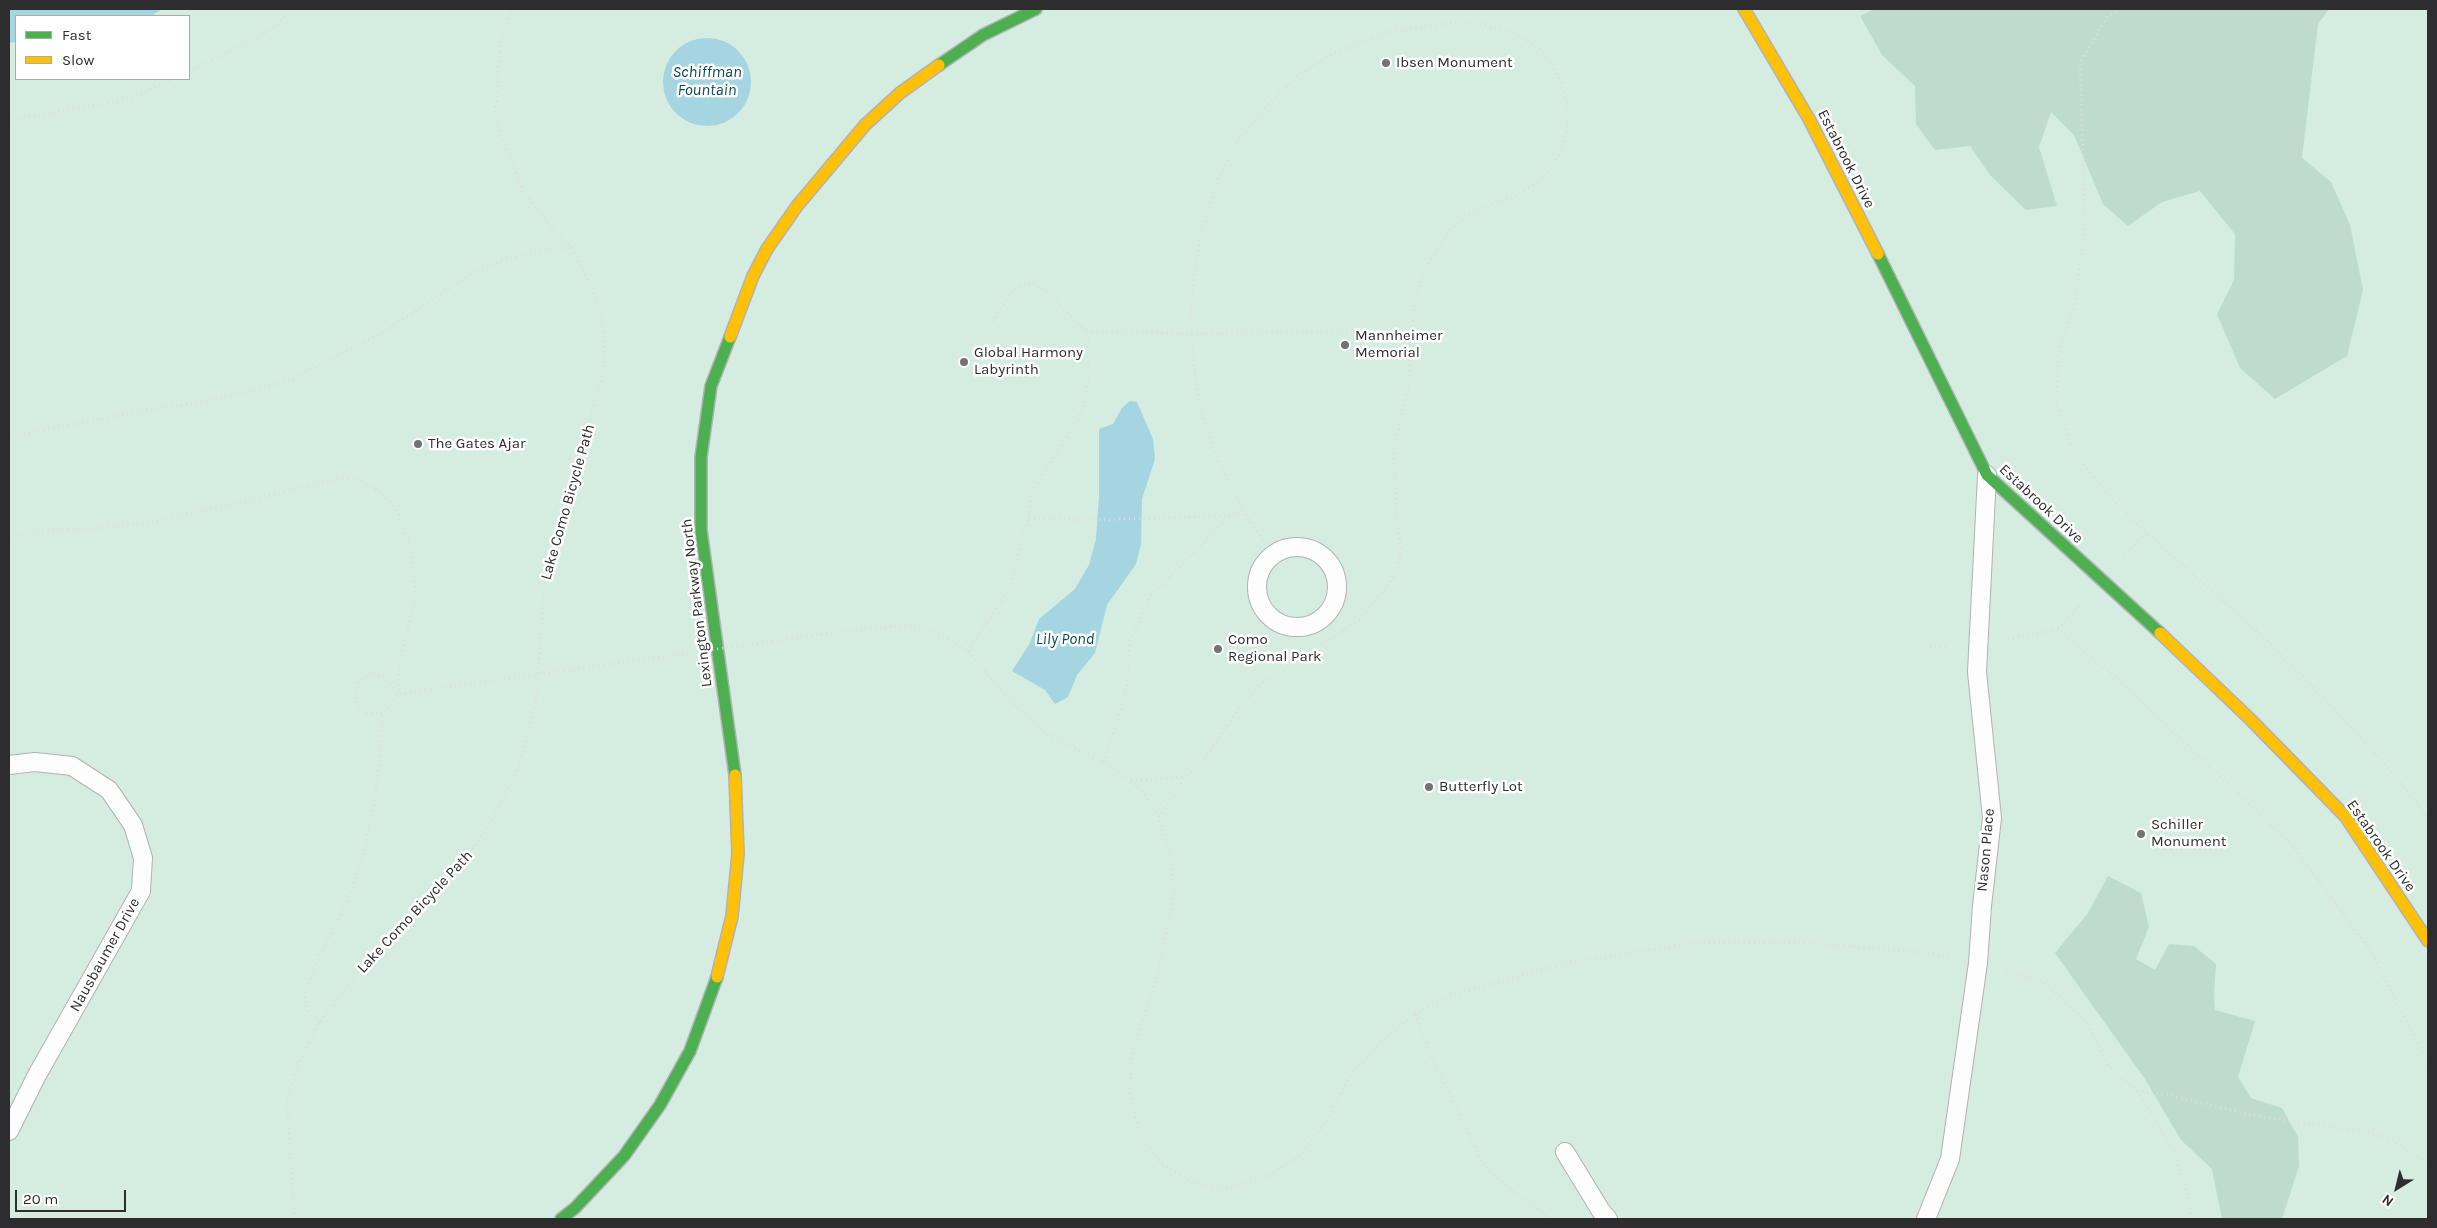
<!DOCTYPE html>
<style>
body{margin:0}
#map{position:relative;width:2437px;height:1228px;overflow:hidden;background:#f4f3f6;font-family:Karla,sans-serif}
canvas{display:block}
.frame{position:absolute;inset:0;border:10px solid #2d2d2f;pointer-events:none}
.legend{position:absolute;left:15px;top:15px;width:175px;height:65px;box-sizing:border-box;background:#fff;border:1px solid #ababac;margin:0;padding:6px 9px;list-style:none;font-size:15px;color:#2d2d2f}
.legend li{display:flex;align-items:center;gap:10px;height:25px}
.legend b{width:25px;border:1px solid #ababac}
.north{position:absolute;left:2372px;top:1163px;width:50px;height:50px;-webkit-text-stroke:4px #fff;paint-order:stroke;rotate:216deg;font-size:14px;font-weight:700;line-height:20px;text-align:center;color:#2d2d2f}
.north::after{content:'';display:block;margin:auto;width:18px;height:22px;background:#2d2d2f;clip-path:polygon(50% 0,100% 100%,50% 72%,0 100%)}
.scale{position:absolute;left:15px;top:1190px;width:111px;height:22px;box-sizing:border-box;border:2px solid #2d2d2f;border-top:0;padding-left:6px;font-size:15px;line-height:18px;white-space:nowrap;color:#2d2d2f;-webkit-text-stroke:4px #fff;paint-order:stroke}
</style>
<div id="map">
<canvas width="2437" height="1228"></canvas>
<div class="frame"></div>
<ul class="legend">
<li><b style="height:6px;background:#4caf50"></b>Fast</li>
<li><b style="height:6px;background:#ffc107"></b>Slow</li>
</ul>
<div class="north">N</div>
<div class="scale">20 m</div>
</div>
<script>
const c = document.querySelector('canvas').getContext('2d');
c.lineJoin = 'round';
function fill(path, color) { c.fillStyle = color; c.fill(path, 'evenodd'); }
const toPath = rows => new Path2D(rows.map(r => 'M' + r).join(''));
function strokePath(path, color, width, dash) { c.strokeStyle = color; c.lineWidth = width; c.lineCap = dash ? 'butt' : 'round'; c.setLineDash(dash || []); c.stroke(path); }
function write(font, color, halo, rows, align = 'center') {
  c.font = font + ' Karla,sans-serif'; c.lineWidth = 5; c.setLineDash([]); c.textBaseline = 'middle'; c.strokeStyle = halo; c.fillStyle = color; for (const [text, x, y, turn = 0] of rows) {
    c.save(); c.translate(x, y); c.rotate((+turn || 0) * Math.PI / 180); c.textAlign = isNaN(turn) ? turn : align; if (halo) c.strokeText(text, 0, 0); c.fillText(text, 0, 0); c.restore();
  }
}
const green = toPath([
 [9,9,2428,9,2428,1219,9,1219],
 [16,16,189,16,189,79,16,79]
]);
const forest = toPath([
 [1874,9,2329,9,2318,24,2302,158,2331,182,2350,225,2363,290,2347,356,2275,399,2240,368,2217,314,2234,280,2235,234,2200,191,2162,202,2128,226,2103,204,2074,135,2051,112,2039,147,2057,206,2026,210,1990,175,1970,146,1935,150,1916,124,1915,86,1882,55,1860,16],
 [2108,876,2141,893,2149,927,2136,959,2155,970,2169,944,2194,946,2216,964,2214,994,2215,1010,2255,1021,2238,1077,2251,1098,2282,1108,2298,1137,2299,1166,2282,1219,2222,1219,2212,1169,2181,1140,2145,1079,2055,953,2088,913]
]);
const water = toPath([
 [9,9,163,9,151,16,16,16,16,42,9,43],
 '663 82a44 44 0 1 1 88 0a44 44 0 1 1-88 0Z',
 [1130,401,1137,402,1153,439,1155,459,1142,499,1141,544,1136,564,1107,605,1095,653,1077,675,1068,697,1055,704,1045,690,1012,671,1030,643,1039,619,1075,589,1089,565,1096,539,1099,497,1099,429,1113,424,1122,408]
]);
const path = toPath([
 [2120,9,2107,17,2080,63,2085,223,2075,302,2058,353,2056,402,2072,449,2098,484,2130,518,2259,633,2323,697,2390,770,2428,818],
 [189,71,257,38,277,25,292,9],
 [9,120,109,103,139,95,172,79],
 [993,322,1010,293,1019,286,1033,283,1050,293,1078,325,1088,331],
 [9,437,151,409,204,402,288,381,378,335,469,275,503,260,551,249,572,248],
 [1029,518,1082,520,1227,516,1243,511],
 [9,540,37,531,100,528,155,522,343,478,359,480,377,490,389,500,398,513,408,538,412,556,416,596,400,659,398,694],
 [2124,556,2146,532],
 [860,629,911,625,939,634,968,651,1011,702,1049,735,1110,766,1141,789,1159,817,1169,849,1174,891,1159,970,1131,1058,1130,1097,1140,1135,1162,1164,1189,1180,1224,1189,1267,1177,1301,1154,1326,1122,1349,1077,1377,1046,1415,1014,1451,995,1567,963,1700,942,1808,943,1929,953,1951,958],
 [2058,629,2080,605],
 [2008,640,2058,629,2120,681,2292,845,2369,948,2422,1052,2428,1072],
 [1925,648,1949,646],
 [968,651,1012,586,1022,537,1029,518,1030,495,1082,412,1089,377,1088,331,1192,334,1360,331,1426,333],
 [382,714,367,713,356,703,355,692,359,681,371,673,385,677,398,693],
 [1103,762,1117,724,1128,682,1129,645,1150,597,1205,542,1227,516],
 [1131,781,1184,777],
 [1159,817,1185,777,1201,763,1244,702,1261,684,1359,620,1390,583,1398,567,1401,548,1396,512,1394,448,1409,385,1414,304,1427,265,1450,230,1466,215,1517,195,1540,181,1559,155,1567,130,1568,106,1556,71,1538,47,1515,34,1483,24,1449,23,1388,32,1334,53,1300,74,1272,100,1238,141,1218,180,1200,235,1194,278,1191,308,1193,360,1200,406,1216,455,1243,511,1274,555],
 [2006,971,2044,982,2087,1023,2108,1066,2137,1091,2169,1095,2256,1116,2367,1132,2393,1140,2428,1165],
 [1415,1014,1430,1053,1483,1164,1512,1191,1551,1219],
 [319,1023,308,1010,304,995,319,957,351,893,363,856,373,810,381,750,382,714,398,694,425,690],
 [2137,1091,2175,1152,2189,1199,2192,1219],
 [295,1219,287,1103,300,1061,319,1023,370,958,467,858,490,823,518,769,535,708,545,577,602,377,605,341,600,313,592,289,572,248,555,231,523,191,495,119,500,47,512,9]
]);
const lane = toPath([
 '1257 587a40 40 0 1 1 80 0a40 40 0 1 1-80 0Z',
 [9,765,35,762,72,766,109,790,133,825,143,858,141,891,37,1075,9,1131],
 [1565,1152,1601,1211,1608,1219],
 [1926,1219,1950,1159,1978,963,1982,906,1992,818,1977,672,1987,475]
]);
const fast = toPath([
 [939,65,983,35,1036,9],
 [1878,254,1987,475,2160,633],
 [730,337,711,386,701,457,701,530,735,775],
 [561,1219,575,1208,624,1156,660,1105,690,1051,717,977]
]);
const slow = toPath([
 [1744,9,1809,119,1878,254],
 [730,337,753,276,767,249,797,206,865,125,900,93,939,65],
 [2160,633,2251,720,2345,816,2428,941],
 [717,977,732,916,738,854,735,775]
]);
const pathBridge = toPath([
 [425,690,860,629]
]);
const markers = [
 [1386,63,5,"#737275"],
 [1345,345,5,"#737275"],
 [964,362,5,"#737275"],
 [418,444,5,"#737275"],
 [1218,649,5,"#737275"],
 [1429,787,5,"#737275"],
 [2141,834,5,"#737275"]
];
const poiNames = [
 ["Ibsen Monument",1396,63],
 ["Mannheimer",1355,336],
 ["Memorial",1355,353],
 ["Global Harmony",974,353],
 ["Labyrinth",974,370],
 ["The Gates Ajar",428,444],
 ["Como",1228,640],
 ["Regional Park",1228,657],
 ["Butterfly Lot",1439,787],
 ["Schiller",2151,825],
 ["Monument",2151,842]
];
const streetNames = [
 ["Estabrook Drive",1846,159,63],
 ["Lake Como Bicycle Path",568,502,-74],
 ["Estabrook Drive",2041,504,43],
 ["Lexington Parkway North",697,603,-97],
 ["Estabrook Drive",2381,846,55],
 ["Nason Place",1986,850,-85],
 ["Lake Como Bicycle Path",415,912,-47],
 ["Nausbaumer Drive",105,955,-61]
];
const waterNames = [
 ["Schiffman",707,72],
 ["Fountain",707,90],
 ["Lily Pond",1065,639]
];
fill(green, '#d5ece1');
fill(forest, '#bedccd');
fill(water, '#a4d5e1');
strokePath(lane, '#b2b2b4', 20);
strokePath(fast, '#b2b2b4', 14);
strokePath(slow, '#b2b2b4', 14);
strokePath(path, '#ddddde', 3, [1, 4]);
strokePath(lane, '#fdfdfe', 18);
strokePath(fast, '#4caf50', 11);
strokePath(slow, '#ffc107', 11);
strokePath(pathBridge, '#ddddde', 3, [1, 4]);
for (const [x, y, r, color] of markers) { const dot = new Path2D(); dot.arc(x, y, r, 0, 2 * Math.PI); c.fillStyle = color; c.fill(dot); strokePath(dot, '#fff', 2); }
write('15px', '#2d2d2f', '#fff', poiNames, 'left');
write('15px', '#2d2d2f', '#fff', streetNames);
write('italic 16px', '#064854', '#fff', waterNames);
</script>
